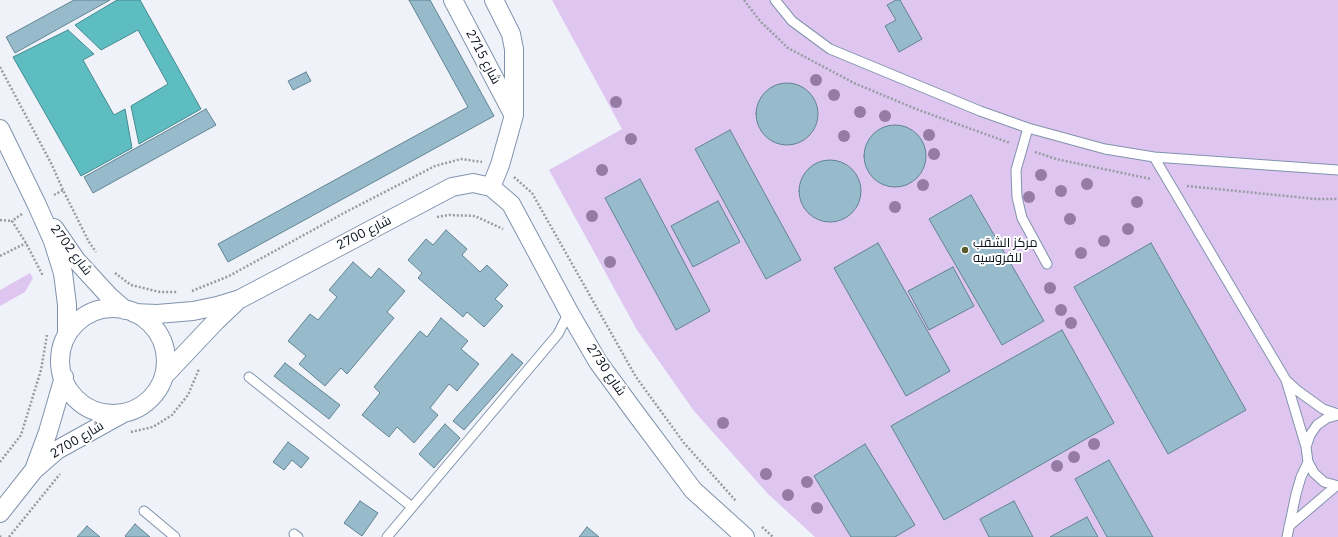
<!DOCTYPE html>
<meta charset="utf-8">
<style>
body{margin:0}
canvas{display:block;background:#eff3f9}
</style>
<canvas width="1338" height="537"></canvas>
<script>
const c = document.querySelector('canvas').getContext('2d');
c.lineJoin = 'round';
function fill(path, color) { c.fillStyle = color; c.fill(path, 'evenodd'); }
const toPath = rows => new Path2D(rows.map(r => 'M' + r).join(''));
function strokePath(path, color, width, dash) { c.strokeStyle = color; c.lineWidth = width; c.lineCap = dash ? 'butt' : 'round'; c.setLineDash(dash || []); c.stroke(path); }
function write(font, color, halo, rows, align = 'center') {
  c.font = font + ' "IBM Plex Sans",Cairo,sans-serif'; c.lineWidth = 4; c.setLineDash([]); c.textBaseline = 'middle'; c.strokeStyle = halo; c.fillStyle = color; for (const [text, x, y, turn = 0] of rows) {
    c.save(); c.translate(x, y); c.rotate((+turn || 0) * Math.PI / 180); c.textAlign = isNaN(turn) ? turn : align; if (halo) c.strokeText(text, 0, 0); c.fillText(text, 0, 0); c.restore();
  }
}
const green = toPath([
 [552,0,1338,0,1338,537,815,537,768,494,694,411,637,330,549,170,622,129],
 [30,273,33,278,25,292,0,306,0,290]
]);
const water = toPath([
 [117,0,140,0,201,109,139,144,131,106,168,84,138,30,101,50,75,25,117,0],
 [68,30,94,54,83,60,114,115,125,109,132,148,81,176,13,57,68,30]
]);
const building = toPath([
 [74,0,110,0,15,53,6,37,74,0],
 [409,0,430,0,494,116,228,262,218,244,468,107,409,0],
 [896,0,900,0,922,39,899,52,885,26,896,20,887,5,896,0],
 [306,72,311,81,293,90,288,81,306,72],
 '756 114a31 31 0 1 1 62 0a31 31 0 1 1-62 0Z',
 [206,109,216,125,93,193,84,177,206,109],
 '864 156a31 31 0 1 1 62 0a31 31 0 1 1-62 0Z',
 [730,130,801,260,766,279,695,149,730,130],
 '799 191a31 31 0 1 1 62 0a31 31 0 1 1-62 0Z',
 [640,179,710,311,676,330,605,198,640,179],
 [971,195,1044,321,1002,345,929,219,971,195],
 [718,201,740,242,693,267,671,226,718,201],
 [446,230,467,249,462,255,480,272,487,265,508,285,495,299,503,306,484,327,467,312,463,317,418,278,422,273,408,260,426,239,433,245,446,230],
 [878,243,950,371,906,396,834,268,878,243],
 [1151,243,1246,410,1168,454,1074,287,1151,243],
 [353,262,371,278,379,268,405,291,387,312,394,318,347,374,341,368,325,386,299,364,306,356,288,341,310,314,318,320,337,297,329,290,353,262],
 [953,267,974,306,929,330,908,291,953,267],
 [441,318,468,341,461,349,479,364,457,391,449,384,430,408,438,415,414,443,397,427,389,437,362,415,380,393,374,387,420,331,427,337,441,318],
 [1062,330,1114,423,944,520,891,426,1062,330],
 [512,354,523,363,464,430,453,421,512,354],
 [285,363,340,405,329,419,274,376,285,363],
 [445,424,460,438,434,468,419,454,445,424],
 [288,442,309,458,301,468,292,460,284,470,273,462,288,442],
 [865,444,915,525,895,537,851,537,814,476,865,444],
 [1109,460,1153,537,1107,537,1075,479,1109,460],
 [360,501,378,513,362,536,344,523,360,501],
 [1014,501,1033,537,989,537,980,519,1014,501],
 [1087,517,1098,537,1050,537,1087,517],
 [135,524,150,537,126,537,125,536,135,524],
 [87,526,100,537,77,537,87,526],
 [587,527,599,537,579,537,587,527]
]);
const path = toPath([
 [744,0,760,21,788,48,854,83,916,109,1010,143],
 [0,67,52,165,63,190],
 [1035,152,1056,159,1151,179],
 [514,177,532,193,636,377,684,443,736,501],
 [1187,186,1316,199,1338,199],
 [54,195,63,190,89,242,96,252],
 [22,214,12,221,26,243,43,276],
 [437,217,449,215,475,216,503,229],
 [0,220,12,221],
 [0,256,26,243],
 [115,273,131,285,160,292,177,292],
 [192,291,229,276,344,213,435,166,461,159,482,162],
 [131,432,153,427,172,415,188,395,199,369],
 [0,462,21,435,41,370,47,335],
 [762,527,773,537],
 [0,536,1,537],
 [9,537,60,474]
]);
const service = toPath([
 [775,0,792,21,830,49,980,111,1028,128,1105,149,1154,157,1286,380,1306,447],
 [1028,128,1016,170,1017,197,1022,218,1047,264],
 [1154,157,1338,170],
 [249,377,412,507],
 [1287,381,1298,391,1323,409,1338,414],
 [1338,415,1327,418,1317,425,1310,435,1306,447,1308,462,1314,473,1324,482,1338,486],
 [144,511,175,537],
 [1289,526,1336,486],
 [294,534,298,537],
 [387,537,558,334,569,312],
 [1287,537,1296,494,1301,477,1308,462]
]);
const minor = toPath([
 [453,0,512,112],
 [0,129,37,205,53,241,63,273,67,305,67,334],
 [491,187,500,165,514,115,514,49,511,34,494,0],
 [54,228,76,260,109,296,125,310],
 '60 361a53 53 0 1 1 106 0a53 53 0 1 1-106 0Z',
 [134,313,157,314,193,311,217,306,240,299,452,187,473,183,491,187,511,204,569,312,598,362,634,411,693,490,745,537],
 [164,376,216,321,235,303],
 [34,470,48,432,64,377],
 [0,513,34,470,57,450,122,414]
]);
const trees = [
 [816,80],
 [834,95],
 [616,102],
 [860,112],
 [885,116],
 [929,135],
 [844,136],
 [631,139],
 [934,154],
 [602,170],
 [1041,175],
 [1087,184],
 [923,185],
 [1061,191],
 [1029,197],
 [1137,202],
 [895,207],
 [592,216],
 [1070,219],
 [1128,229],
 [1104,241],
 [1081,253],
 [610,262],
 [1050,288],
 [1061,310],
 [1071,323],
 [723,423],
 [1094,444],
 [1074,457],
 [1057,466],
 [766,474],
 [807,482],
 [788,495],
 [817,508]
];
const markers = [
 [965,250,4,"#575c2a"]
];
const streetNames = [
 ["شارع 2715",483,57,62],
 ["شارع 2700",364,233,-27],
 ["شارع 2702",71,250,53],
 ["شارع 2730",606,370,56],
 ["شارع 2700",77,440,-31]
];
const poiNames = [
 ["مركز الشقب",973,243],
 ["للفروسيه",973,258]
];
fill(green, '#dfc6f0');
fill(water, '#5ebdc1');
strokePath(water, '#458a90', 1);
fill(building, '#97bbcb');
strokePath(building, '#628493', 1);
strokePath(service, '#8093ad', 11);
strokePath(minor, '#8093ad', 20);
strokePath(path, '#979ca3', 2.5, [2, 2]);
strokePath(service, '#fff', 9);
strokePath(minor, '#fff', 18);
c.fillStyle = '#947ca5';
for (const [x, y] of trees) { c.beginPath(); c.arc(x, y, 6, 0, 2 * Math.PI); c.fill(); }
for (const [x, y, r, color] of markers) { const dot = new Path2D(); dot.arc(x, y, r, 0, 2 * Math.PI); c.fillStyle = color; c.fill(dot); strokePath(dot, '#fff', 1.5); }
write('13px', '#0c131d', '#fff', streetNames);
write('13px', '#0c131d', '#fff', poiNames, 'left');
</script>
